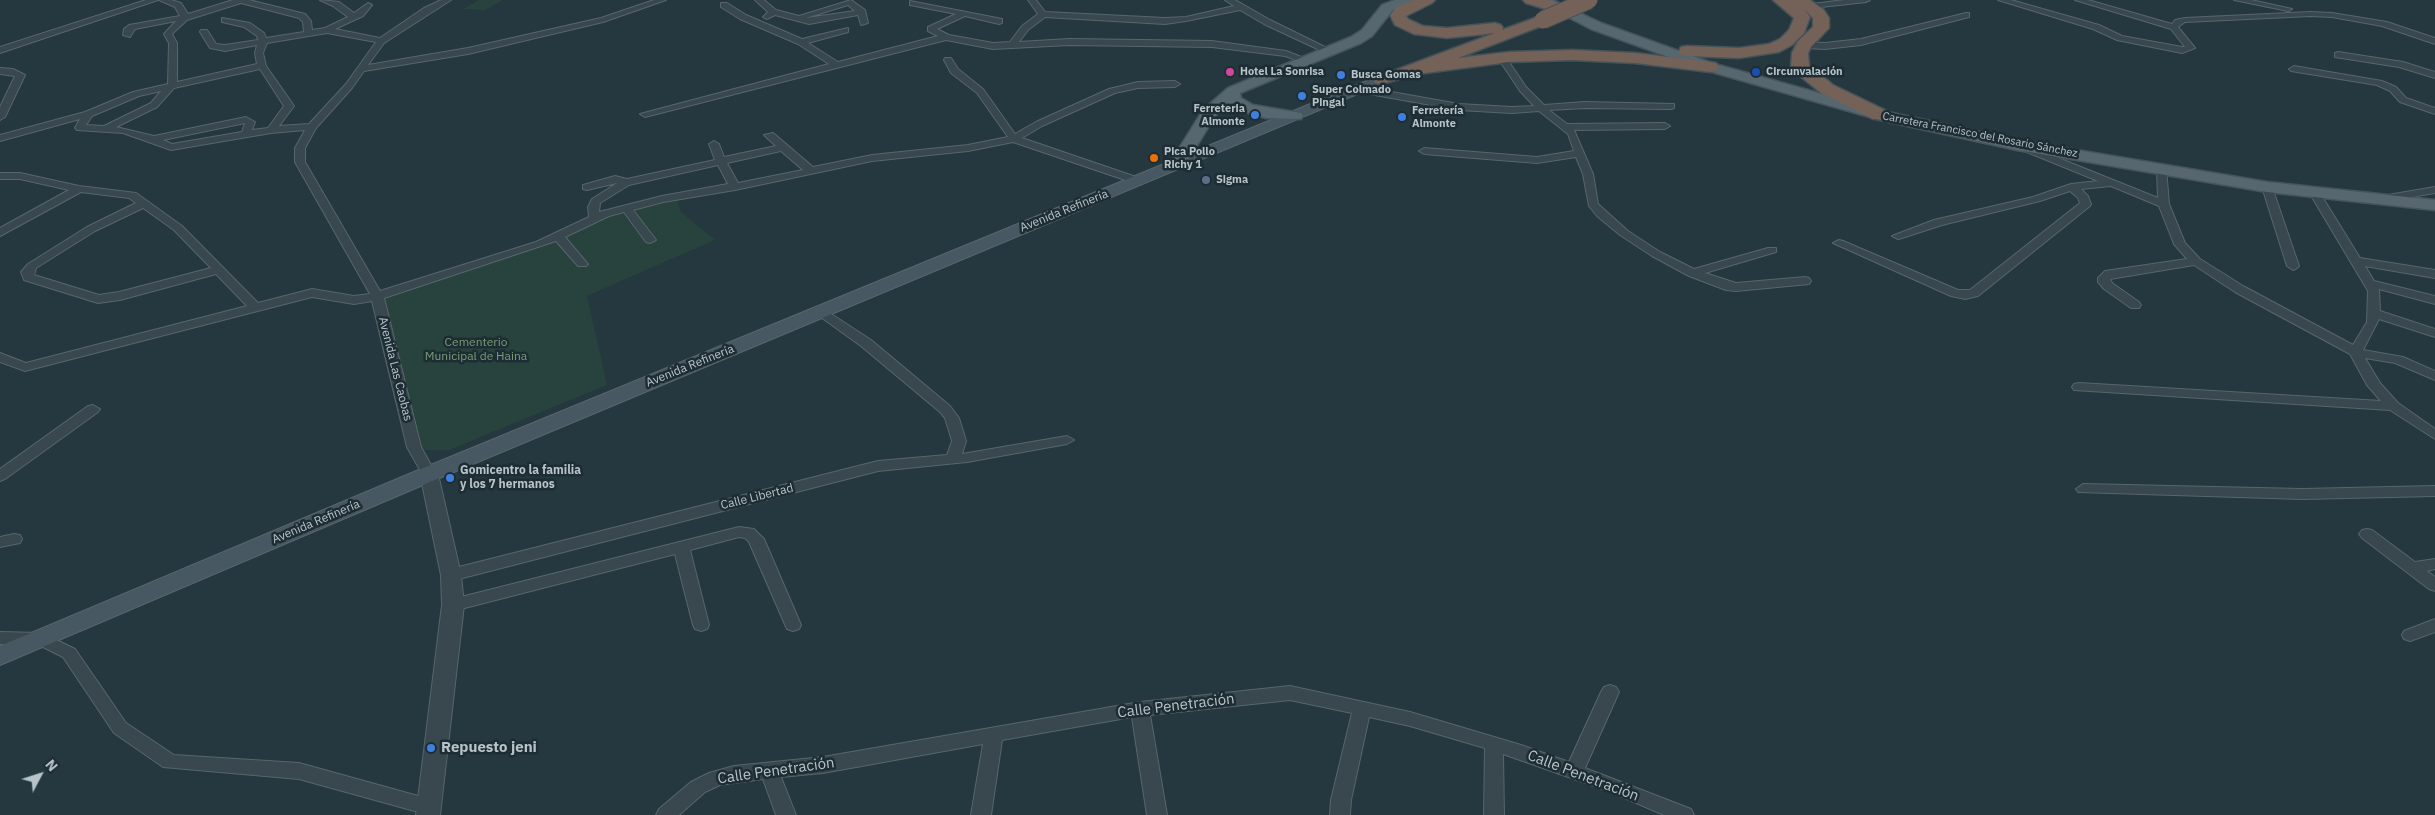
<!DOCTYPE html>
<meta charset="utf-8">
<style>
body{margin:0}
#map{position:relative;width:2435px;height:815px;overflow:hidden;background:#25373f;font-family:"IBM Plex Sans",sans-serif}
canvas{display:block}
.north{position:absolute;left:15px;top:750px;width:50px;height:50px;-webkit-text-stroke:4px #1e2d34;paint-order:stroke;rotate:50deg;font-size:14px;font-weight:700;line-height:20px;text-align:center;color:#b6c3c9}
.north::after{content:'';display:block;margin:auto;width:18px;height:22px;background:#b6c3c9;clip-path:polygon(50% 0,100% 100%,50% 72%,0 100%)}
</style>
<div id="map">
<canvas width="2435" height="815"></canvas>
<div class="north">N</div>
</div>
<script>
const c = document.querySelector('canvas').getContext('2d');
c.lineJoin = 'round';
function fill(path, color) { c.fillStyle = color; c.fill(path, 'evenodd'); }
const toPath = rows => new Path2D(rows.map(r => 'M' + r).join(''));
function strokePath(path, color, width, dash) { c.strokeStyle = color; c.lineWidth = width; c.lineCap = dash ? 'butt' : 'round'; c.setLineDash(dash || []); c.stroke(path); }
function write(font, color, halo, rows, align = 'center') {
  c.font = font + ' "IBM Plex Sans",sans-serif'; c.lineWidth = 5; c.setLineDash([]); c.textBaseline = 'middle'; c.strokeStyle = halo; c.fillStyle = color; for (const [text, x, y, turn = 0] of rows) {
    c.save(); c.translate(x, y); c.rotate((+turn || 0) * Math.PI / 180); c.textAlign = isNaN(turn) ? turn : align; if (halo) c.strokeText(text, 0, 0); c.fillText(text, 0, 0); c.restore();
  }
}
const green = toPath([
 [479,0,503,0,485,10,463,9],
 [677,197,680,211,715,240,587,296,607,385,449,450,423,450,414,447,377,296,540,244,594,218]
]);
const minor = toPath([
 [146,0,158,0,0,53,0,47,146,0],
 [159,0,171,0,181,3,188,14,233,0,249,0,305,14,311,21,312,30,325,28,348,17,333,6,320,0,339,2,354,13,368,3,372,5,363,16,335,29,380,38,424,8,441,0,451,0,384,43,368,65,468,48,601,18,654,0,666,0,603,22,468,54,364,71,352,88,316,128,305,148,305,162,380,291,536,242,589,217,588,207,592,199,617,183,587,190,583,189,583,185,615,176,627,179,715,160,709,144,714,141,719,144,724,157,776,146,764,135,773,133,813,167,872,155,968,145,1008,137,977,93,951,73,944,60,945,58,951,58,958,69,983,89,1015,134,1036,122,1109,89,1138,82,1175,81,1180,84,1175,87,1138,88,1115,93,1042,126,1022,138,1142,179,1142,183,1134,183,1013,142,968,151,872,161,735,190,663,202,633,210,656,240,650,243,646,242,624,212,609,216,565,237,586,262,588,264,586,266,578,266,556,241,384,298,421,447,436,474,429,479,424,477,407,447,372,301,354,304,312,297,25,371,0,362,0,353,26,363,247,306,216,274,120,300,98,303,24,280,21,272,28,264,87,227,136,203,129,198,81,192,0,236,0,228,69,190,20,179,0,179,0,173,20,173,79,186,136,193,182,226,258,303,312,289,354,296,370,294,295,162,295,148,305,130,271,133,171,150,123,133,77,130,75,128,80,119,0,141,0,135,85,112,133,92,168,84,169,43,164,34,176,21,135,29,130,37,123,35,124,29,129,25,180,16,175,7,159,0],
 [241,3,299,18,303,22,304,32,266,38,264,33,250,23,222,18,222,22,244,27,257,36,258,40,225,45,216,44,207,30,201,30,200,32,210,48,225,51,257,45,255,53,257,64,177,82,177,43,172,34,187,20,241,3],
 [327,33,376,42,346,84,309,124,279,126,294,106,266,66,263,53,267,43,327,33],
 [260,69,284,106,268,128,252,130,255,122,246,117,154,136,116,127,157,107,174,88,260,69],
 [161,91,151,103,104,126,86,125,92,116,139,96,161,91],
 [245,123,242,132,172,144,163,140,245,123],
 [781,151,803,170,738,183,727,163,781,151],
 [718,165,728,184,662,196,599,212,600,203,629,185,718,165],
 [143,208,174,230,211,268,119,292,99,295,34,275,36,268,95,231,143,208],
 [755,0,764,0,776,10,799,16,851,0,865,10,868,23,861,25,858,15,809,24,775,15,767,19,763,17,768,12,755,0],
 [848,5,855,11,806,18,848,5],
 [1028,0,1036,0,1045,12,1165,18,1186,17,1234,6,1225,0,1235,0,1270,20,1333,51,1326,53,1264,24,1240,10,1186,21,1165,24,1045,17,1028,30,1019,42,1069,39,1212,41,1286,51,1309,60,1305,63,1285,56,1212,47,1069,45,993,49,946,40,645,117,640,114,829,64,798,44,740,19,721,7,721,3,727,3,746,15,802,39,848,28,848,32,808,43,838,62,938,36,928,31,928,27,956,14,910,5,910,1,1002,19,1002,23,999,24,965,16,937,29,949,35,993,43,1010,42,1022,26,1038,14,1028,0],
 [1844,0,1870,0,1866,2,1812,8,1808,6,1812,4,1844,0],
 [1998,0,2011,0,2099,25,2122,36,2182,47,2185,47,2171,29,2075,0,2088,0,2172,24,2175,20,2185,18,2310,12,2332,13,2387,22,2435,38,2435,44,2382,26,2332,17,2310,16,2185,22,2178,27,2195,48,2182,53,2117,40,2093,29,1998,0],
 [2234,0,2251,0,2292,9,2288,11,2234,0],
 [1966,13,1969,13,1969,17,1861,45,1825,49,1804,48,1800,45,1804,42,1825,43,1861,39,1966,13],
 [2338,52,2403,62,2435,72,2435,78,2399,67,2335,57,2335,53,2338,52],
 [1502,55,1505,56,1526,87,1544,105,1585,102,1674,104,1674,108,1671,109,1585,108,1549,110,1567,124,1665,123,1670,126,1665,129,1574,130,1593,174,1598,204,1628,231,1660,252,1694,269,1768,248,1776,248,1776,252,1705,273,1736,283,1805,277,1809,278,1811,281,1809,284,1736,291,1726,290,1689,276,1652,256,1620,235,1597,216,1589,206,1583,174,1576,157,1537,163,1424,154,1419,151,1424,148,1537,157,1574,151,1568,134,1539,111,1512,113,1459,110,1358,92,1353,89,1358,86,1459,104,1512,107,1534,106,1520,91,1498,58,1502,55],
 [2294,66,2382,81,2396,87,2406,98,2435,108,2435,114,2400,102,2390,91,2377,85,2291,71,2289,69,2294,66],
 [0,68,13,69,25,75,5,117,0,120,0,107,15,76,0,74,0,68],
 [2026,145,2158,198,2157,170,2158,168,2166,168,2169,204,2185,243,2200,259,2243,286,2353,345,2367,322,2368,291,2309,192,2310,190,2318,190,2360,258,2435,270,2435,278,2365,266,2374,281,2435,296,2435,304,2379,289,2380,311,2435,329,2435,337,2379,319,2363,350,2403,357,2435,371,2435,380,2395,363,2365,358,2380,383,2398,403,2435,429,2435,439,2390,410,2074,390,2072,387,2074,384,2079,383,2381,401,2367,385,2350,354,2235,292,2194,265,2110,279,2112,283,2139,302,2141,305,2139,308,2131,308,2104,289,2098,282,2098,278,2105,271,2187,259,2174,244,2159,206,2111,186,2081,189,2088,196,2091,204,2090,206,1978,296,1965,299,1951,296,1833,243,1839,240,1843,241,1958,290,1970,290,2080,203,2078,198,2070,191,2040,201,1942,225,1902,238,1898,239,1892,236,1934,220,2033,197,2071,184,2098,181,2022,150,2022,146,2026,145],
 [2267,184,2272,187,2299,266,2297,268,2293,270,2287,266,2262,187,2267,184],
 [2435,187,2435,193,2388,201,2383,198,2388,195,2435,187],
 [822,308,871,340,950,406,959,418,966,441,962,454,1067,436,1074,440,1067,444,967,462,878,471,451,581,445,579,443,575,445,571,451,569,878,461,947,455,952,441,945,418,940,412,861,346,818,315,816,312,822,308],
 [93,405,100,409,98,412,5,479,0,481,0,469,88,406,93,405],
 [2083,484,2302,489,2435,486,2435,496,2302,499,2078,492,2076,489,2083,484],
 [739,527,754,529,764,539,801,625,799,629,793,631,787,629,749,542,745,538,739,537,690,550,709,625,707,629,701,631,695,629,693,625,675,554,453,611,447,609,445,605,447,601,453,599,739,527],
 [2367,529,2372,530,2415,562,2435,559,2435,569,2427,571,2435,577,2435,591,2429,589,2362,538,2359,534,2362,530,2367,529],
 [14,534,20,535,22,539,20,543,0,547,0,537,14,534],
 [2435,619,2435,632,2410,641,2404,639,2402,635,2404,631,2435,619],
 [0,632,42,633,75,649,126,723,174,755,299,763,429,799,436,801,439,807,436,813,429,815,299,779,163,767,114,733,63,657,39,645,0,644,0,632],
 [1610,685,1616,687,1619,692,1585,768,1691,809,1694,815,1664,815,1608,791,1503,754,1504,815,1484,815,1485,748,1410,726,1369,717,1351,800,1350,815,1330,815,1331,800,1352,713,1290,700,1150,715,1167,815,1147,815,1132,717,1002,740,991,815,971,815,983,744,823,773,781,777,796,815,776,815,763,779,720,785,705,792,679,815,656,815,659,809,691,782,709,773,734,766,823,757,1140,702,1290,686,1410,712,1521,745,1569,762,1601,692,1604,687,1610,685]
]);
const tertiary = toPath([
 [429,468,436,470,438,474,461,575,464,605,440,815,416,815,442,605,441,575,420,474,422,470,429,468]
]);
const secondary = toPath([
 [1381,75,1386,76,1388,79,1386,82,437,479,0,665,0,646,421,469,1381,75]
]);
const primary = toPath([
 [1395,0,1414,0,1392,11,1372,36,1361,43,1240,93,1241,98,1253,105,1301,113,1303,116,1301,119,1266,118,1241,111,1229,103,1215,116,1184,167,1172,167,1170,163,1203,110,1228,88,1351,37,1362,30,1382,5,1395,0],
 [1535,0,1553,0,1601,23,1715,64,1883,111,2017,140,2267,182,2435,200,2435,210,2267,192,2017,150,1880,120,1705,70,1591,29,1535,0]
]);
const motorway = toPath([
 [1414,0,1435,0,1432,3,1406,16,1408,19,1423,26,1447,28,1495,23,1501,25,1503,28,1502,30,1543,15,1551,20,1549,23,1458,58,1509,52,1572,50,1635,53,1710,62,1716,63,1719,67,1716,71,1710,72,1635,63,1572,60,1509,62,1418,74,1381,84,1375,83,1372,79,1375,75,1396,70,1495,33,1447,38,1414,34,1395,25,1390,15,1397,7,1414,0],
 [1523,0,1548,0,1564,5,1566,8,1558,13,1526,3,1523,0],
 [1773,0,1810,0,1823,9,1829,18,1829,28,1811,47,1808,53,1809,65,1833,85,1887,111,1889,115,1887,119,1873,119,1821,93,1794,71,1791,67,1792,53,1798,41,1813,27,1813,18,1805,10,1810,17,1804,33,1792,45,1779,52,1739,58,1687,56,1681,55,1679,51,1681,47,1687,46,1739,48,1769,44,1780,39,1789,30,1794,18,1773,0]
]);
const motorwayBridge = toPath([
 [1543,20,1589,0]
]);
const markers = [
 [1230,72,5,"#d1479c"],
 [1756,72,5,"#1a4fb4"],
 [1341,75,5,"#3f7fe0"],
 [1302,96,5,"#3f7fe0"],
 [1255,115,5,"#3f7fe0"],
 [1402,117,5,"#3f7fe0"],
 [1154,158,5,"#e8710a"],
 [1206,180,5,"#5c6f8a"],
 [450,478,5,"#3f7fe0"],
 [431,748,5,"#3f7fe0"]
];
const farPoinames = [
 ["Hotel La Sonrisa",1240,72],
 ["Circunvalación",1766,72],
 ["Busca Gomas",1351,75],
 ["Super Colmado",1312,90],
 ["Pingal",1312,103],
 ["Ferreteria",1245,109,"right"],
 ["Almonte",1245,122,"right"],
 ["Ferretería",1412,111],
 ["Almonte",1412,124],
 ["Pica Pollo",1164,152],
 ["Richy 1",1164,165],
 ["Sigma",1216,180]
];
const farStreetnames = [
 ["Carretera Francisco del Rosario Sánchez",1980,135,11]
];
const streetNames = [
 ["Avenida Refinería",1064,211,-22],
 ["Avenida Refinería",690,366,-22],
 ["Avenida Las Caobas",395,369,76],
 ["Calle Libertad",757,497,-14],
 ["Avenida Refinería",316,522,-23]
];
const parkNames = [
 ["Cementerio",476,343],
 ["Municipal de Haina",476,357]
];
const poiNames = [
 ["Gomicentro la familia",460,471],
 ["y los 7 hermanos",460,485]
];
const nearStreetnames = [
 ["Calle Penetración",1176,706,-7],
 ["Calle Penetración",776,771,-8],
 ["Calle Penetración",1583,776,21]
];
const nearPoinames = [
 ["Repuesto jeni",441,748]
];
fill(green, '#28423d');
strokePath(minor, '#57666c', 2);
strokePath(tertiary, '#57666c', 2);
strokePath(secondary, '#57666c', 2);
strokePath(primary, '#46545b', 3);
strokePath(motorway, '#445359', 3);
fill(minor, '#39484f');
fill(tertiary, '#39484f');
fill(secondary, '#485862');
fill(primary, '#57676f');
fill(motorway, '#746157');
strokePath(motorwayBridge, '#445359', 19, []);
strokePath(motorwayBridge, '#746157', 17);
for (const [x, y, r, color] of markers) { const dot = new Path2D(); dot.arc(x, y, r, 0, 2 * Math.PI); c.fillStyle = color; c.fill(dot); strokePath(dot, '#1e2d34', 2); }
write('bold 11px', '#b6c3c9', '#1e2d34', farPoinames, 'left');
write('11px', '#b6c3c9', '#1e2d34', farStreetnames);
write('12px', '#b6c3c9', '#1e2d34', streetNames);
write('12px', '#769f74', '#1e2d34', parkNames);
write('bold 12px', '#b6c3c9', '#1e2d34', poiNames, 'left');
write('15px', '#b6c3c9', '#1e2d34', nearStreetnames);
write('bold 15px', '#b6c3c9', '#1e2d34', nearPoinames, 'left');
</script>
